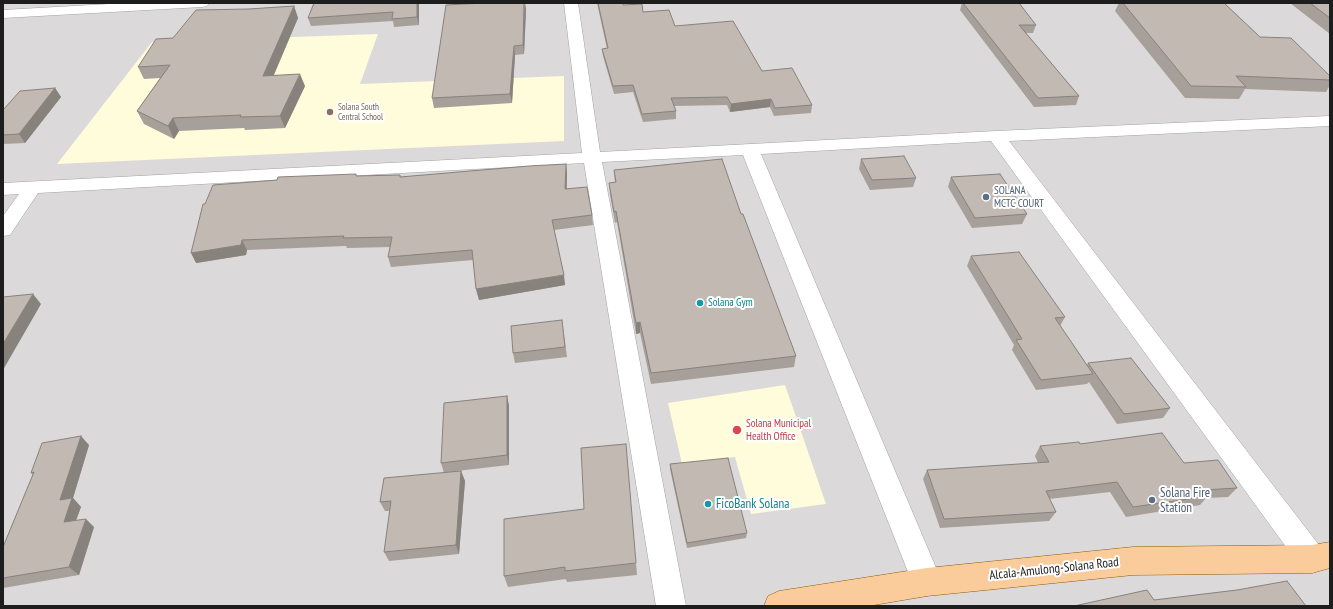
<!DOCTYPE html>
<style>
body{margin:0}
#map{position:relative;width:1333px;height:609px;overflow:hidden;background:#eee9e2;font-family:"PT Sans Narrow",sans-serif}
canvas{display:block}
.frame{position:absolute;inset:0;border:4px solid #1d1d1d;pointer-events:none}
</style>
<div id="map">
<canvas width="1333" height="609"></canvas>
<div class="frame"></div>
</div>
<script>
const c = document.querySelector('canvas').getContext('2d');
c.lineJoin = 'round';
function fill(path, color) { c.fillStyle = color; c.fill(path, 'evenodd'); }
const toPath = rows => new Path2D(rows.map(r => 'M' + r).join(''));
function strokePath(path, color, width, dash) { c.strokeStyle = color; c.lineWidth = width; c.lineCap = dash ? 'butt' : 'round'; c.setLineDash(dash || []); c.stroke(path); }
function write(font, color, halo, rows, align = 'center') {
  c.font = font + ' "PT Sans Narrow",sans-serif'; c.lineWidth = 4; c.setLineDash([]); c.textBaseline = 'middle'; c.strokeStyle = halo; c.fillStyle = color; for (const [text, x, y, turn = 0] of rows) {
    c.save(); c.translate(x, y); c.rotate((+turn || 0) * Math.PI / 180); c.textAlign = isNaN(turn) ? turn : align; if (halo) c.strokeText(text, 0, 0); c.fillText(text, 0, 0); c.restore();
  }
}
const residential = toPath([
 [3,3,1330,3,1330,606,3,606]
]);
const education = toPath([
 [378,34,360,84,564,76,564,141,57,164,152,42],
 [785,385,826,504,751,514,735,457,682,464,668,403]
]);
const minor = toPath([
 [127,3,209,3,207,6,202,7,3,18,3,10,127,3],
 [564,3,578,3,600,152,996,131,1330,116,1330,126,1009,141,1322,549,1327,559,1322,569,1312,573,1302,569,991,141,761,154,942,582,937,592,927,596,917,592,912,582,743,155,602,162,686,606,656,606,584,163,38,193,10,235,3,236,3,216,19,194,3,195,3,183,582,153,564,3]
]);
const major = toPath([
 [1330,542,1330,568,1312,573,1133,575,927,596,868,606,764,606,768,596,779,591,927,568,1133,547,1312,545,1330,542]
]);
const wall = toPath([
 [419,3,419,25,394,27,393,21,311,26,308,18],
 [525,3,526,10,524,54,515,55,512,103,434,108,432,98],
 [597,3,623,3,623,5,643,12,675,26,762,71,812,105,811,113,774,116,770,107,730,112,727,105,674,106,676,111,676,119,643,122,633,92,614,94,603,56,602,49,607,49],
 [962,3,1019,3,1036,25,1033,33,1026,33,1079,96,1076,105,1034,107,960,10],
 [1119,3,1224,3,1260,37,1330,76,1330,85,1326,92,1245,89,1239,99,1185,98,1115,11],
 [1290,3,1330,3,1330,34],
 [294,6,298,18,274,75,305,86,285,128,245,130,244,128,179,131,174,139,144,124,137,111,160,78,144,79,138,67,249,9],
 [55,88,61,97,25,143,3,144,3,110],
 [861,159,916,178,913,187,870,190,859,169],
 [566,164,567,174,567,189,592,215,593,225,554,230,565,285,479,300,476,289,473,260,391,267,388,257,390,247,347,248,346,246,247,250,246,255,196,263,357,176,400,175,401,177],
 [614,170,741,214,796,356,794,367,651,384,640,333,636,334,617,222,615,223,610,194,609,183,615,183],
 [951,177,1027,214,1022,224,972,228,948,187],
 [971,256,1065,317,1060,326,1087,365,1088,363,1170,408,1163,418,1117,424,1089,382,1087,384,1036,390,1012,350,1014,345,967,266],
 [562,320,567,357,515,363,513,353],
 [507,396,509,406,509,465,448,472,461,471,465,481,459,554,389,561,384,552,390,511,385,511,380,502,444,473,441,463],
 [1080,444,1184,463,1237,488,1228,497,1206,498,1200,505,1126,517,1110,492,1049,499,1056,512,1049,521,940,528,923,479,927,470,1038,463,1035,456,1040,446],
 [89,445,73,498,81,507,76,520,94,527,79,575,3,588,3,547,33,475,31,473],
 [670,464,747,533,746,538,687,548,670,469],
 [504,519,636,563,637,575,567,582,566,579,508,587,504,576]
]);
const shadedWall = toPath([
 [417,3,419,3,419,25,417,17],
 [525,3,526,10,524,54,523,45],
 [294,6,298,18,268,88,263,76],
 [514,46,515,55,512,103,510,94],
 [300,74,305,86,285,128,280,116],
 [55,88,61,97,25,143,19,134],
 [771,99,770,107,730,112,731,104],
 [173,118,179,131,174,139,168,126],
 [566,164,567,174,566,199,565,189],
 [242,240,247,250,246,255,196,263,191,253],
 [564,275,565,285,479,300,476,289],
 [33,294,41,304,3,370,3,344],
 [640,322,640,333,636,334,636,323],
 [507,396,509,406,509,465,507,455],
 [81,436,89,445,73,498,81,507,72,531,64,522,60,500],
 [461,471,465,481,459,554,456,545],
 [86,519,94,527,79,575,69,567]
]);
const building = toPath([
 [314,3,417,3,417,17,392,19,393,12,308,18,314,3],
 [485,3,524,3,523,45,514,46,510,94,432,98,446,5,485,3],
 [598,3,623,3,623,5,642,4,643,12,669,10,675,26,733,21,762,71,792,68,812,105,775,108,771,99,731,104,727,97,671,98,676,111,642,114,633,85,613,86,602,49,608,48,598,3],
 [963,3,1019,3,1036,25,1019,25,1079,96,1038,98,963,3],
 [1123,3,1224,3,1260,37,1291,38,1330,76,1330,80,1236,76,1246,87,1191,86,1123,3],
 [1310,3,1330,3,1330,18,1310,3],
 [294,6,263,76,300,74,280,116,240,117,241,115,173,118,168,126,137,111,170,65,138,67,156,39,173,38,196,10,249,9,294,6],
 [55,88,19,134,3,135,3,110,20,91,55,88],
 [904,156,916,178,872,180,861,159,904,156],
 [722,159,741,214,743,214,796,356,651,373,640,322,636,323,616,211,614,212,609,183,616,182,614,170,722,159],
 [566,164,565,189,587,187,592,215,552,220,564,275,476,289,472,250,388,257,392,237,343,238,344,236,242,240,241,245,191,253,203,204,205,204,213,185,277,180,278,177,356,174,356,176,400,175,400,177,529,166,566,164],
 [1000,174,1027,214,975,218,951,177,1000,174],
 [1019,252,1065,317,1055,318,1093,374,1041,380,1016,340,1022,339,971,256,1019,252],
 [33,294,3,344,3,297,33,294],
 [562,320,565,347,513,353,511,326,562,320],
 [1131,358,1170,408,1124,414,1088,363,1131,358],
 [507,396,507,455,441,463,444,403,507,396],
 [1162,433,1184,463,1218,460,1237,488,1204,490,1208,496,1133,507,1117,482,1046,491,1056,512,944,519,927,470,1049,462,1040,446,1079,442,1080,444,1162,433],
 [81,436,60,500,72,498,64,522,86,519,69,567,3,578,3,547,34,472,31,473,42,443,81,436],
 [626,444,636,563,565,571,565,567,504,576,504,519,584,509,581,448,626,444],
 [728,458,747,533,687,543,670,464,728,458],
 [461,471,456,545,384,552,391,501,380,502,384,478,461,471],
 [1287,581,1306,606,1074,606,1147,590,1154,600,1237,590,1287,581]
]);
const markers = [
 [330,112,4,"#8d6e63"],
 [986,197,4,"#5c6f8a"],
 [700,303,4,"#0f9aa8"],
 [737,430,5,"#e0444e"],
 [1152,500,4,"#5c6f8a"],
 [708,504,4,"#0f9aa8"]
];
const farEducationnames = [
 ["Solana South",338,107],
 ["Central School",338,117]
];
const serviceNames = [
 ["SOLANA",994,191],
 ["MCTC COURT",994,204]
];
const cultureNames = [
 ["Solana Gym",708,303]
];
const healthNames = [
 ["Solana Municipal",746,424],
 ["Health Office",746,437]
];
const nearServicenames = [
 ["Solana Fire",1160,493],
 ["Station",1160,508]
];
const nearCulturenames = [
 ["FicoBank Solana",716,504]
];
const nearStreetnames = [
 ["Alcala-Amulong-Solana Road",1054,569,-6]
];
fill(residential, '#dbd9da');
fill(education, '#fefcdb');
strokePath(minor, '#a4a4a4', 1);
strokePath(major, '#925b03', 1);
fill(minor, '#fff');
fill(major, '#facc9b');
fill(wall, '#a79f99');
fill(shadedWall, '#88827d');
fill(building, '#c2b9b2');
strokePath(building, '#88827d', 1);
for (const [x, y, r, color] of markers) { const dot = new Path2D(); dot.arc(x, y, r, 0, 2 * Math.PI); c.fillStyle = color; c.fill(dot); strokePath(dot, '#fff', 1.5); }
write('9px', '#785e54', '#fff', farEducationnames, 'left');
write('11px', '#4e5e75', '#fff', serviceNames, 'left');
write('11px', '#0d838f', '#fff', cultureNames, 'left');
write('11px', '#be3a42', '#fff', healthNames, 'left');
write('13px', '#4e5e75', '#fff', nearServicenames, 'left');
write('13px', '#0d838f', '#fff', nearCulturenames, 'left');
write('13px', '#1d1d1d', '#fff', nearStreetnames);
</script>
